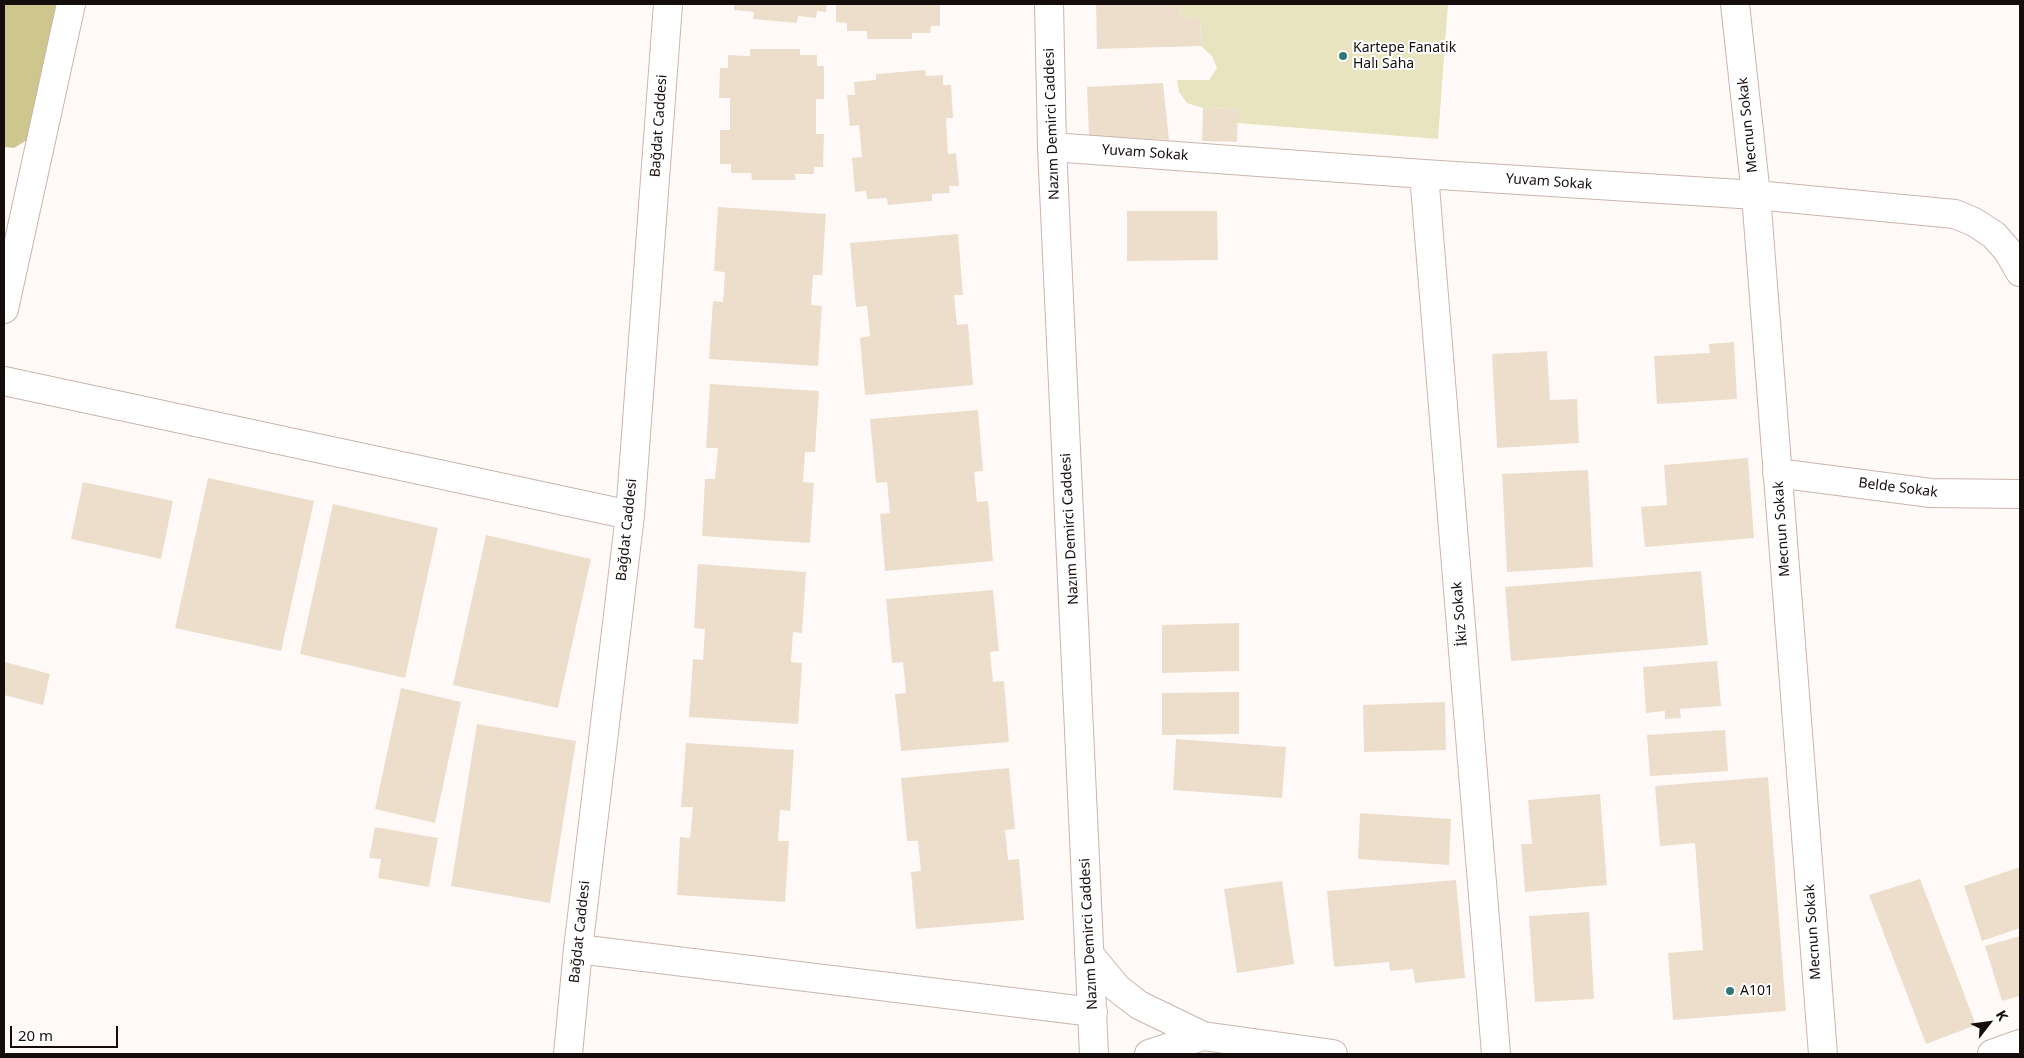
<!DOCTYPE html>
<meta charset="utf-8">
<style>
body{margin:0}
#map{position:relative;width:2024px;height:1058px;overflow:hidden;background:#fffaf8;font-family:"Noto Sans",sans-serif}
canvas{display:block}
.frame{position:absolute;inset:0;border:5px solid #150d0b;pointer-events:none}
.north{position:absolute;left:1964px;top:998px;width:50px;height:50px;-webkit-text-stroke:4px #fff;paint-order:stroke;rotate:60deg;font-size:14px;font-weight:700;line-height:20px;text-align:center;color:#150d0b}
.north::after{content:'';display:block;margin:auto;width:18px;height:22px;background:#150d0b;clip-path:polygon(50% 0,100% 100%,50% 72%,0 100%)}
.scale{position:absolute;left:10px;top:1026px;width:108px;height:22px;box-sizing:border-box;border:2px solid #150d0b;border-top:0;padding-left:6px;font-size:15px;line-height:18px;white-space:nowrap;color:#150d0b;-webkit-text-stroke:4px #fff;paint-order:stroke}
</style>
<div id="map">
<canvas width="2024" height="1058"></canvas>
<div class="frame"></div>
<div class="north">K</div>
<div class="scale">20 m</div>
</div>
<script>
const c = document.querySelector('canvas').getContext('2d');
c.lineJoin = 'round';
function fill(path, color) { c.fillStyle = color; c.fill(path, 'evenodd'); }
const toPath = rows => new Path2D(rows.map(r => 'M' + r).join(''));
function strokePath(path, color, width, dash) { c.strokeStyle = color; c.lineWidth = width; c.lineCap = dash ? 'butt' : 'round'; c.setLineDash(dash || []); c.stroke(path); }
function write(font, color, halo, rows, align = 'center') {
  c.font = font + ' "Noto Sans",sans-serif'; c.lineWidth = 4; c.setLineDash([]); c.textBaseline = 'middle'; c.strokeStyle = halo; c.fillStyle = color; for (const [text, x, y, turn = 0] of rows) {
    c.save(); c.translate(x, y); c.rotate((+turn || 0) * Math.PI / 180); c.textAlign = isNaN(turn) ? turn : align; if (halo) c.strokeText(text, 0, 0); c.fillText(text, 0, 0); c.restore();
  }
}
const green = toPath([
 [1180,4,1448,4,1438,139,1237,123,1237,109,1203,108,1187,103,1179,92,1177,80,1209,80,1217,68,1212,56,1201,46,1200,17,1181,18]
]);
const forest = toPath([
 [4,4,57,4,27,140,14,148,4,147]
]);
const building = toPath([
 [734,4,827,4,826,12,817,11,816,18,798,16,797,23,753,19,754,12,734,10],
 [836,4,940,4,940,26,931,26,930,33,912,33,912,39,867,39,867,31,847,31,847,23,836,22],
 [1096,4,1180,4,1181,18,1200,17,1201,46,1097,49],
 [750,49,800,49,800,55,817,55,817,66,824,66,824,99,816,99,816,134,824,134,823,167,814,167,814,174,795,174,796,180,752,180,751,173,731,173,731,164,720,164,720,130,730,130,730,98,719,98,720,68,728,68,728,55,750,56],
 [925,70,926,76,943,75,943,85,951,85,953,118,946,118,948,154,956,153,959,186,949,186,950,193,932,194,932,201,888,205,887,198,867,199,866,191,855,192,852,158,862,157,859,125,850,126,847,95,855,95,854,82,876,80,876,74],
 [1163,83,1169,140,1089,136,1087,87],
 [1203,108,1238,109,1237,142,1202,141],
 [718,207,826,214,822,275,813,275,811,305,822,306,818,366,709,359,713,301,723,302,725,272,714,271],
 [1127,211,1217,211,1218,260,1127,261],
 [958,234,963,295,954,295,957,325,968,324,973,385,865,395,860,338,870,336,867,306,856,307,850,243],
 [1734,342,1737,399,1657,404,1654,356,1710,353,1709,344],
 [1547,351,1550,400,1577,399,1579,443,1497,448,1492,354],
 [710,384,819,391,815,452,805,452,803,482,814,483,810,543,702,536,705,479,715,479,718,448,706,448],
 [978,410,983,471,974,472,977,502,988,501,993,561,885,571,880,514,890,513,887,482,876,483,870,419],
 [1748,458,1754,538,1645,547,1641,507,1667,505,1664,465],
 [1588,470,1593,567,1507,572,1502,474],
 [208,478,314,501,281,651,175,628],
 [83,482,173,501,161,559,71,539],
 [333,504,438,528,405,678,300,654],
 [486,535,591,559,558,708,453,685],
 [698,564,806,572,802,633,793,632,791,662,802,663,798,724,689,717,693,659,703,660,705,629,694,628],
 [1701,571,1708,645,1511,661,1505,587],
 [993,590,999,651,990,652,993,682,1004,681,1009,742,901,751,895,694,906,693,903,662,892,663,886,599],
 [1239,623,1239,671,1162,673,1162,625],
 [1717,661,1721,706,1680,709,1681,718,1665,719,1665,711,1646,713,1643,667],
 [5,662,50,674,43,705,4,695],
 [401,688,461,702,435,823,375,809],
 [1239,692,1239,734,1162,735,1162,693],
 [1445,702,1446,750,1364,752,1363,705],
 [477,724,576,741,550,903,451,886],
 [1725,730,1728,771,1650,776,1647,735],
 [1176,739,1286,747,1282,798,1173,790],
 [686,743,794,750,790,811,780,810,778,841,789,841,785,902,677,895,680,837,690,838,693,807,681,807],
 [1009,768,1015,829,1005,830,1008,860,1019,859,1024,920,916,929,911,872,921,871,918,841,907,841,901,778],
 [1768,777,1786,1011,1673,1020,1668,953,1703,950,1695,843,1660,846,1655,786],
 [1600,794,1607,885,1525,892,1521,844,1532,844,1528,800],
 [1360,813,1451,819,1449,865,1358,859],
 [375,827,438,838,429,887,378,878,381,859,369,858],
 [2020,867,2020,928,1982,941,1964,886],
 [1920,879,1976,1025,1926,1044,1869,895],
 [1456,880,1465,978,1415,983,1413,969,1390,971,1389,962,1334,967,1327,891],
 [1282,881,1294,964,1237,973,1224,889],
 [1589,912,1594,999,1535,1002,1529,916],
 [2020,936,2020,996,2002,1001,1985,946]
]);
const minor = toPath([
 [1735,4,1756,195,1823,1054],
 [1052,147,1424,174,1756,195,1955,214,1974,222,1994,235,2008,251,2020,272],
 [1424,174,1496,1054],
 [4,309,71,4],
 [4,381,630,515],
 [1777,473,1931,493,2020,494],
 [578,949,1093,1012]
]);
const secondary = toPath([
 [1049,4,1052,147,1094,1054],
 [1089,954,1117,988,1139,1005,1203,1036,1333,1054],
 [568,1054,578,949,630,515,668,4],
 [1149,1054,1203,1036],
 [1992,1054,2020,1044]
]);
const markers = [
 [1343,56,5,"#307979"],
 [1730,991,5,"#307979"]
];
const poiNames = [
 ["Kartepe Fanatik",1353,48],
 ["Halı Saha",1353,64],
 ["A101",1740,991]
];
const streetNames = [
 ["Nazım Demirci Caddesi",1052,124,-92],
 ["Mecnun Sokak",1748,125,-96],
 ["Bağdat Caddesi",659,126,-86],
 ["Yuvam Sokak",1145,153,4],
 ["Yuvam Sokak",1549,182,4],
 ["Belde Sokak",1898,488,7],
 ["Nazım Demirci Caddesi",1070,529,-93],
 ["Mecnun Sokak",1782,529,-94],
 ["Bağdat Caddesi",627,530,-84],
 ["İkiz Sokak",1460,614,-95],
 ["Bağdat Caddesi",580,932,-84],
 ["Mecnun Sokak",1813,932,-94],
 ["Nazım Demirci Caddesi",1089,934,-93]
];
fill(green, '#e8e4c0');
fill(forest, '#cec78d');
fill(building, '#eddecc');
strokePath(minor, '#cbb4ac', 30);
strokePath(secondary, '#cbb4ac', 30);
strokePath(minor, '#fff', 28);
strokePath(secondary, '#fff', 28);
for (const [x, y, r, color] of markers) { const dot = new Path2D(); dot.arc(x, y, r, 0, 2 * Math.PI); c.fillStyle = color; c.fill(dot); strokePath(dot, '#fff', 2); }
write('14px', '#150d0b', '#fff', poiNames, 'left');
write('14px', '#150d0b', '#fff', streetNames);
</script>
